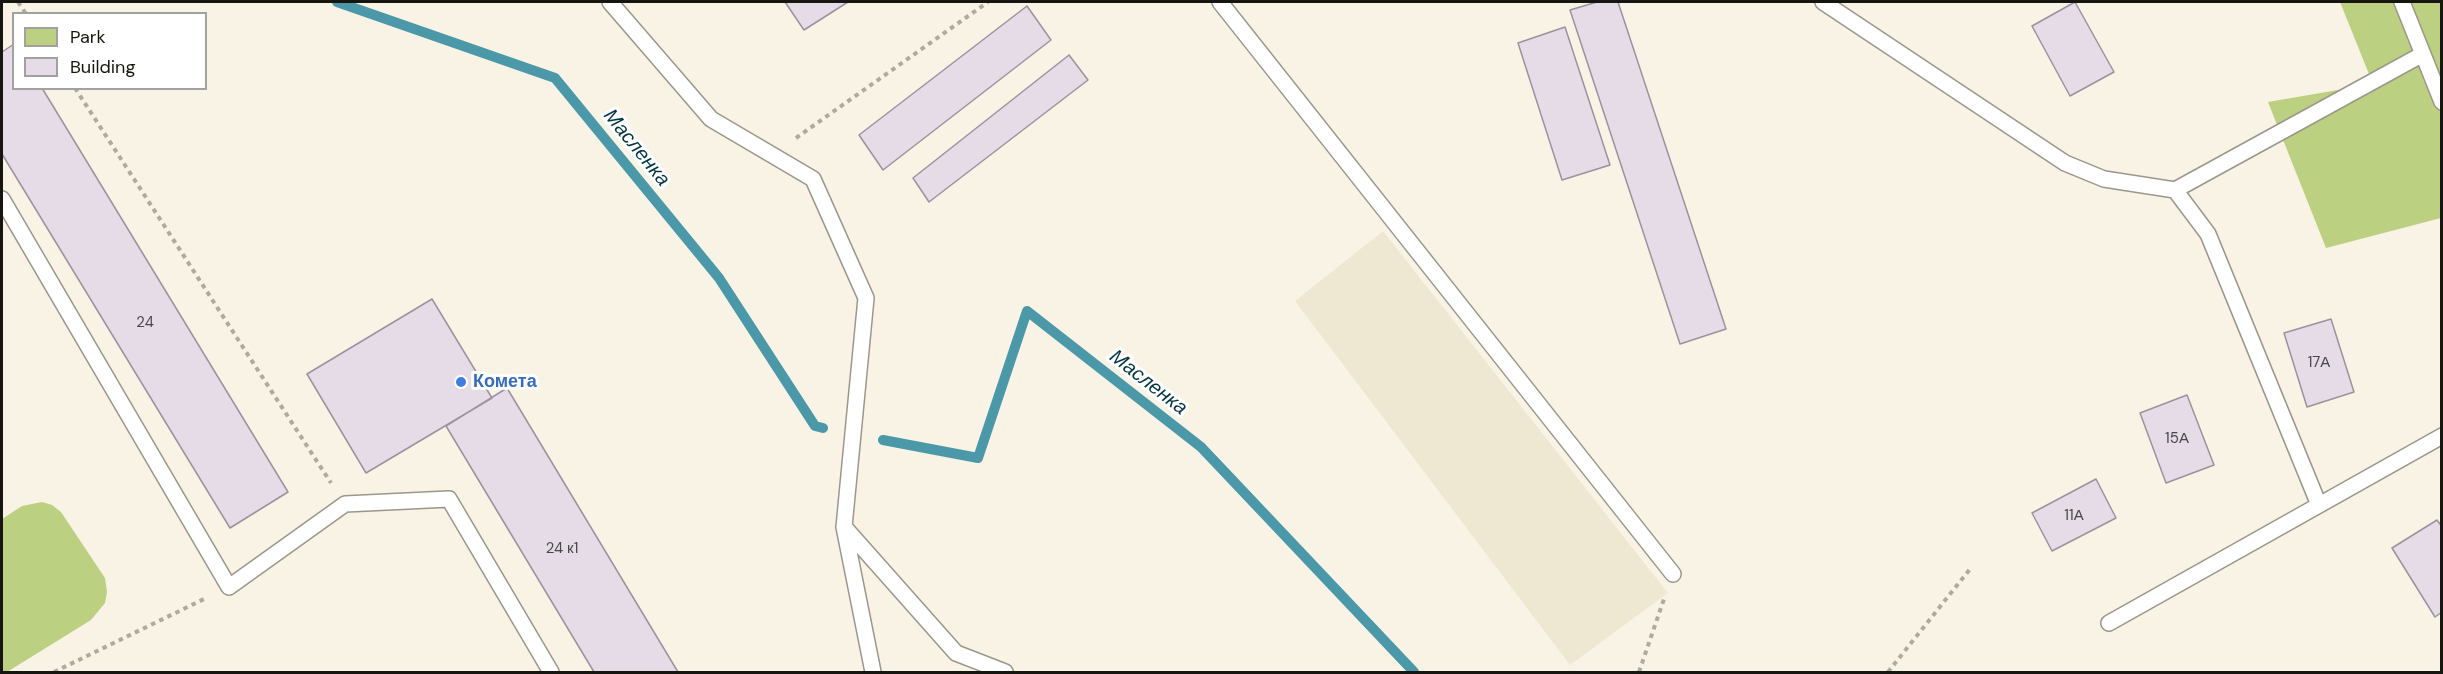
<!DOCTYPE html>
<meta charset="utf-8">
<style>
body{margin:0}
#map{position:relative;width:2443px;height:674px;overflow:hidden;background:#f8f3e5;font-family:"DM Sans",sans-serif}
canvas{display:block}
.frame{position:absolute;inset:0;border:3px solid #161510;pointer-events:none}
.legend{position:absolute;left:12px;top:12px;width:195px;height:78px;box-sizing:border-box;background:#fff;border:2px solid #a2a19f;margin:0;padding:8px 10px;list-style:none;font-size:18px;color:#161510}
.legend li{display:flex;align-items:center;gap:12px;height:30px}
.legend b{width:30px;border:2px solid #a2a19f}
</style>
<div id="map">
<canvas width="2443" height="674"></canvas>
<div class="frame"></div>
<ul class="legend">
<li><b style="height:16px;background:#bbd080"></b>Park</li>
<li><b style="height:16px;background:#e5dce8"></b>Building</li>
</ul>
</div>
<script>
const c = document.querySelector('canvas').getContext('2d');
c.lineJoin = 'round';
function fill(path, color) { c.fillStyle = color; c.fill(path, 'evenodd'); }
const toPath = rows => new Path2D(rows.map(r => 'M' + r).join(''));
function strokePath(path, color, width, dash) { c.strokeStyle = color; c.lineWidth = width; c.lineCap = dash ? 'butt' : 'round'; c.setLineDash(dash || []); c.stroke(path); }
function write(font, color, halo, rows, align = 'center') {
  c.font = font + ' "DM Sans",sans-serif'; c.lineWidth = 6; c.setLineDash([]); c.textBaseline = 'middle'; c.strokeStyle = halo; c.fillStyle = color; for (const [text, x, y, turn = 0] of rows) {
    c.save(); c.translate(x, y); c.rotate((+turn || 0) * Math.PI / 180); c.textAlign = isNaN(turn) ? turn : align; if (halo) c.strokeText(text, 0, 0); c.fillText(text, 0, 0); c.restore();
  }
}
const built = toPath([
 [1383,231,1668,593,1570,665,1295,301]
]);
const green = toPath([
 [2340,2,2441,2,2441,218,2326,248,2268,102,2373,84],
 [42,502,52,505,61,512,105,578,107,592,105,603,91,620,7,672,2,672,2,519,22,506]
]);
const stream = toPath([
 [337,2,555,78,719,278,815,426,823,428],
 [883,440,978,458,1027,311,1201,447,1414,672]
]);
const building = toPath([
 [785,2,848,2,804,30,785,2],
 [1597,2,1618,2,1726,329,1680,344,1570,10,1597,2],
 [2075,2,2114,72,2070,96,2032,26,2075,2],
 [1027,6,1051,40,883,170,859,135,1027,6],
 [1565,27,1610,165,1562,180,1518,43,1565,27],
 [14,44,14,88,42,88,288,492,230,528,2,154,2,52,14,44],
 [1069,55,1088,80,929,202,913,178,1069,55],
 [432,299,492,398,366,473,307,374,432,299],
 [2331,319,2354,392,2307,407,2284,333,2331,319],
 [507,388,678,672,594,672,446,426,507,388],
 [2187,395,2214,465,2166,483,2140,413,2187,395],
 [2096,479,2116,518,2052,551,2032,513,2096,479],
 [2437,520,2442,527,2442,612,2435,617,2392,548,2437,520]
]);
const path = toPath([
 [18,2,26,14],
 [75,88,331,483],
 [796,138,988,2],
 [54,672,204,599],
 [1639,672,1664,599],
 [1888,672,1970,569]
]);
const lane = toPath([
 [610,2,711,119,813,179,866,298,844,527,873,672],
 [1220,2,1673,574],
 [1823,2,2065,163,2104,179,2175,190],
 [2402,2,2442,102],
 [2,199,229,587,345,504,449,499,551,672],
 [2319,505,2208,234,2175,190,2423,54],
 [846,529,956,653,1005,672],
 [2109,623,2442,436]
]);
const markers = [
 [461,382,6,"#3f7fe0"]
];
const numberNames = [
 ["24",145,323],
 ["17А",2319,363],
 ["15А",2177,439],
 ["11А",2074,516],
 ["24 к1",562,549]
];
const shopNames = [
 ["Комета",473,382]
];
const waterNames = [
 ["Масленка",636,148,51],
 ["Масленка",1148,383,38]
];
fill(built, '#eee8d3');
fill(green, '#bbd080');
strokePath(stream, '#4b98a9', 10);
fill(building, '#e5dce8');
strokePath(building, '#9b929e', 1.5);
strokePath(lane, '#9b978a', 18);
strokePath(path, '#aeaa9f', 4, [4.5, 4.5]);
strokePath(lane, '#fff', 15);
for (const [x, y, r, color] of markers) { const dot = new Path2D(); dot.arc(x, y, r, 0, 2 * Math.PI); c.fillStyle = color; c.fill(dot); strokePath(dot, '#fff', 2); }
write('15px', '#4a4746', null, numberNames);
write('bold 18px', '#366cbe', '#fff', shopNames, 'left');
write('italic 20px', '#003541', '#fff', waterNames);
</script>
